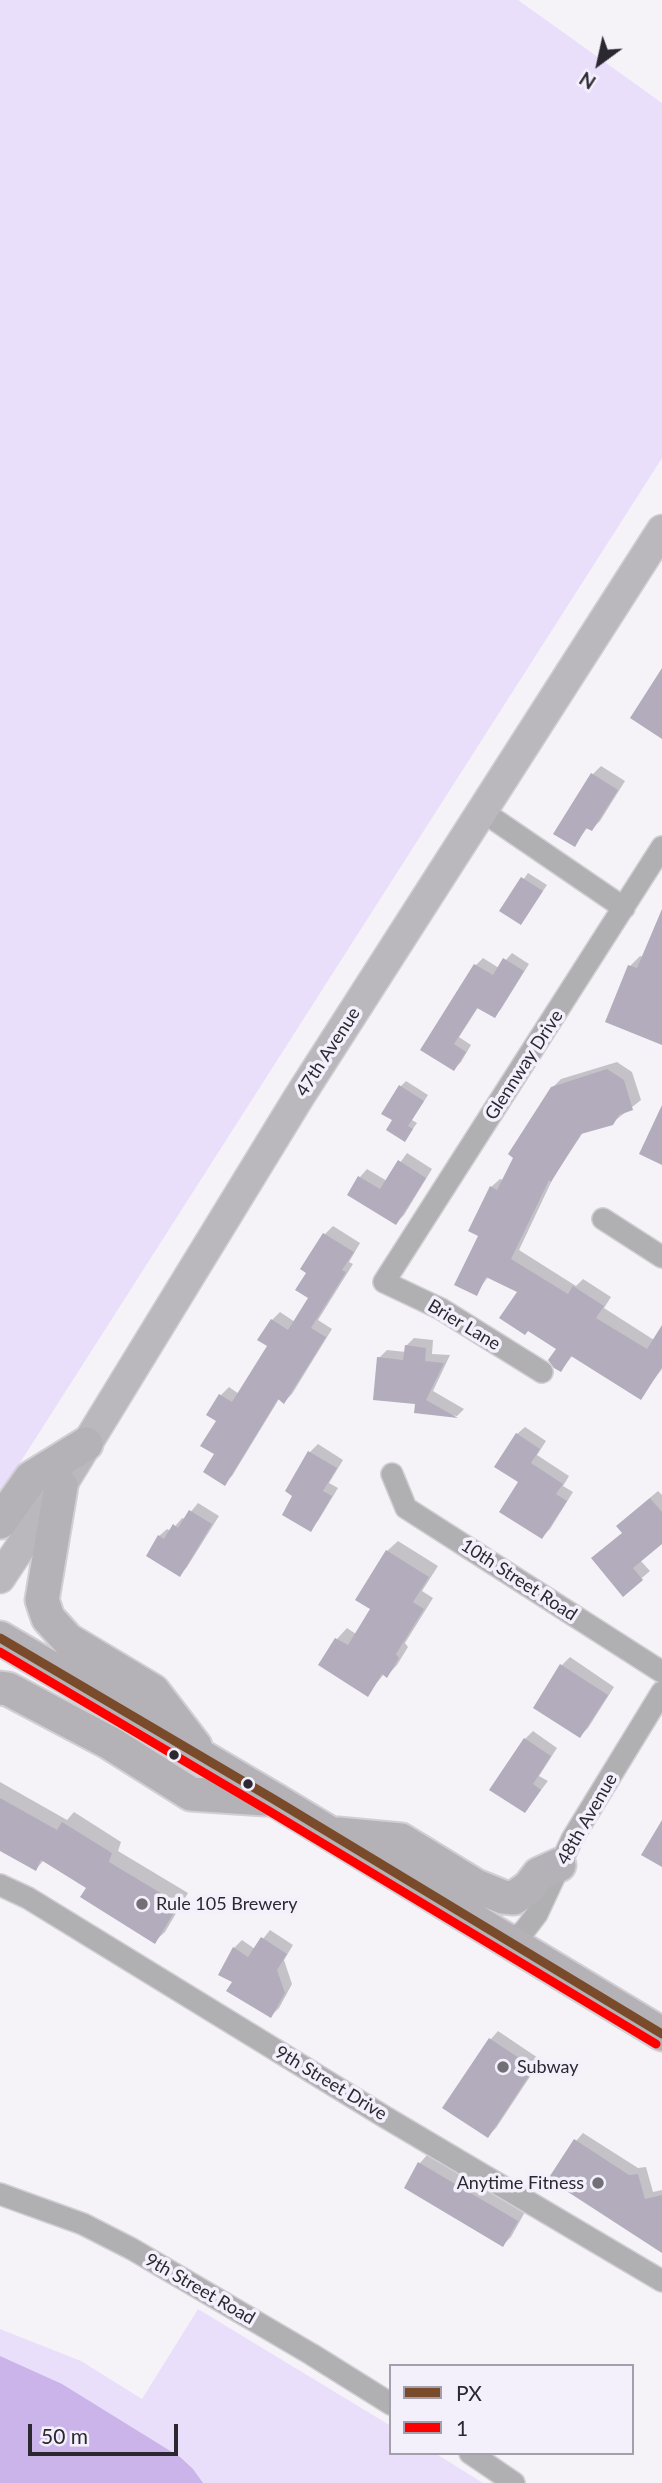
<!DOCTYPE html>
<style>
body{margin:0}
#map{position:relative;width:662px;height:2483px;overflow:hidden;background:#f5f3f8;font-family:Lato,sans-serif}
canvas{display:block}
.legend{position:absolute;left:389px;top:2364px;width:245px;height:91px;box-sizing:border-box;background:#f4f0fb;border:2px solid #a4a0ab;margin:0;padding:9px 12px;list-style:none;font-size:21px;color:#2c2832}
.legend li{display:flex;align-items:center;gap:14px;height:35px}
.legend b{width:35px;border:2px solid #a4a0ab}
.north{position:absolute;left:564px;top:28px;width:70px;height:70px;-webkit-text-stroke:5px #f4f0fb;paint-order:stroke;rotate:213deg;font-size:19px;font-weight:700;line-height:28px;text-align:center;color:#2c2832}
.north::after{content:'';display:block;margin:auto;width:24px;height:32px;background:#2c2832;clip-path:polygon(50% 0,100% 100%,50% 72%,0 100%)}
.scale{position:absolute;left:28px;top:2424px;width:150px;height:32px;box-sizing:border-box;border:4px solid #2c2832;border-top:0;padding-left:9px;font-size:21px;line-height:24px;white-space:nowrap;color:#2c2832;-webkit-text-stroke:5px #f4f0fb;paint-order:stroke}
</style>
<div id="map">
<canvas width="662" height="2483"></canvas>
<ul class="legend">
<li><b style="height:9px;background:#7a4b2a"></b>PX</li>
<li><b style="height:9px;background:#f00"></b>1</li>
</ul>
<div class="north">N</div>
<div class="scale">50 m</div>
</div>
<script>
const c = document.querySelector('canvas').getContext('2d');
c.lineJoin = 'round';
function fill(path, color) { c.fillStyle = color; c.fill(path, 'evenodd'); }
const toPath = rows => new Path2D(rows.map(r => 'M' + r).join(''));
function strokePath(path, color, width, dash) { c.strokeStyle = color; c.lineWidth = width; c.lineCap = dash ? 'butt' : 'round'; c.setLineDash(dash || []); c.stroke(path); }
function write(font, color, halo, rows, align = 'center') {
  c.font = font + ' Lato,sans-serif'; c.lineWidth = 7; c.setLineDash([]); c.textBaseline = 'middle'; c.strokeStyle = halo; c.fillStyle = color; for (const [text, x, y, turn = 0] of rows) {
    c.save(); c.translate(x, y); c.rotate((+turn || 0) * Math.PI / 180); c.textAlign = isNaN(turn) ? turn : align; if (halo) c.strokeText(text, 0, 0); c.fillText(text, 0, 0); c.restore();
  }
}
const green = toPath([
 [0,0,518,0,662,103,662,458,0,1494],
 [198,2309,391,2426,391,2453,435,2453,483,2483,0,2483,0,2329,81,2361,142,2399]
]);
const water = toPath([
 [0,2356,62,2384,180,2457,193,2469,203,2483,0,2483]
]);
const shadow = toPath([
 [601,766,625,781,600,821,592,829,588,827,574,845,556,833,593,774],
 [528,873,547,885,521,923,501,911],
 [662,920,662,1040,630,966,640,956,644,957],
 [512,953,529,964,501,1009,495,1016,479,1006,459,1037,471,1045,461,1062,454,1069,423,1049,476,965,483,958,499,968],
 [617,1062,632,1072,641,1100,612,1123,584,1131,554,1176,519,1250,576,1286,583,1279,611,1297,604,1308,654,1340,662,1328,662,1369,640,1398,573,1355,561,1370,558,1348,519,1291,489,1276,476,1293,480,1235,491,1187,500,1179,504,1180,552,1088,561,1079],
 [406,1081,428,1095,412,1120,417,1123,405,1140,394,1120,401,1086],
 [407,1153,432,1169,404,1215,396,1223,360,1177,367,1169,387,1181],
 [333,1226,360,1243,349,1262,353,1264,318,1320,332,1329,292,1394,284,1402,279,1399,232,1476,224,1483,216,1454,221,1395,229,1387,239,1394,269,1346,272,1320,280,1312,295,1322,310,1298,308,1272,302,1268,325,1234],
 [414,1338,433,1340,432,1354,450,1355,433,1391,464,1409,457,1416,416,1411,417,1402,379,1358,387,1350,406,1352,406,1346],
 [525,1427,546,1441,537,1455,569,1476,563,1486,573,1492,550,1529,542,1537,517,1434],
 [318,1444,343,1460,329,1483,338,1488,318,1521,310,1529,295,1495,310,1452],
 [658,1491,662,1495,662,1542,640,1560,650,1571,623,1594,623,1532,626,1518],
 [198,1503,219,1516,187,1567,180,1575,159,1536,167,1529,171,1531,182,1518,185,1519],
 [398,1541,438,1566,422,1591,433,1598,405,1643,408,1647,397,1665,387,1676,384,1674,367,1695,320,1665,337,1639,347,1628,356,1634,372,1609,387,1551],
 [570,1657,614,1687,588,1728,580,1736,535,1707,562,1665],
 [533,1731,557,1748,539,1776,548,1781,525,1811,525,1739],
 [0,1782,67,1820,74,1812,121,1842,118,1851,188,1893,165,1932,154,1942,89,1887,44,1860,36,1869,0,1849],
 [270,1930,293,1945,284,1960,292,1984,279,2008,271,2016,234,1982,234,1948,242,1940,255,1949],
 [498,2031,541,2060,496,2128,488,2136,444,2107,491,2039],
 [583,2133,638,2168,646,2167,653,2192,662,2190,662,2251,576,2141],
 [427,2155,525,2212,511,2237,503,2245,406,2187,420,2163]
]);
const building = toPath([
 [662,668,662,739,630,718],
 [591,773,618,790,592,831,586,828,575,847,553,834],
 [521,877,543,891,521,925,499,911],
 [662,909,662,1045,605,1022,628,965,637,968],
 [503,958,524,971,495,1018,477,1008,454,1044,466,1052,454,1071,420,1050,474,964,493,975],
 [607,1069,624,1080,633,1110,619,1115,613,1125,581,1134,551,1182,549,1180,511,1259,568,1294,573,1286,604,1306,596,1318,647,1349,662,1325,662,1367,641,1400,571,1356,561,1372,554,1368,548,1360,556,1349,528,1331,525,1335,499,1318,517,1292,486,1277,477,1296,454,1285,478,1236,468,1231,490,1186,497,1190,513,1158,508,1154,551,1087],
 [399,1085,424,1101,408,1126,413,1129,405,1142,386,1130,392,1120,381,1114],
 [662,1105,662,1165,639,1154],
 [398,1160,426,1178,396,1225,347,1195,358,1176,380,1189],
 [323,1233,354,1252,342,1270,346,1272,311,1328,326,1337,284,1404,278,1399,225,1486,203,1472,214,1454,200,1446,216,1421,206,1415,219,1394,232,1402,267,1346,257,1340,271,1319,288,1330,308,1298,295,1290,306,1273,300,1269],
 [405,1345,426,1348,425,1361,444,1363,426,1400,458,1418,414,1413,415,1404,373,1400,377,1357,403,1360],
 [516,1433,540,1449,531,1463,563,1484,556,1494,567,1501,542,1539,499,1512,518,1482,494,1467],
 [308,1451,337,1468,323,1491,332,1496,311,1532,282,1515,292,1496,285,1491],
 [650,1498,662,1512,662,1544,633,1568,643,1580,623,1597,591,1558,622,1533,616,1526],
 [189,1510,212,1524,180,1577,146,1556,158,1535,164,1539,173,1524,178,1528],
 [386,1550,429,1577,413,1602,424,1609,396,1654,399,1658,387,1678,382,1674,368,1697,318,1665,335,1638,348,1645,370,1609,355,1600],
 [560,1664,608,1695,580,1738,533,1708],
 [524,1738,551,1756,533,1784,541,1790,525,1813,489,1790],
 [0,1798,57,1830,62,1822,112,1853,109,1862,179,1904,155,1944,80,1897,86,1888,41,1860,36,1871,0,1851],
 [662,1820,662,1867,641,1855],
 [261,1937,287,1954,277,1970,285,1993,271,2018,226,1991,232,1982,218,1975,233,1947,248,1957],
 [489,2038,534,2068,488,2138,442,2108],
 [574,2139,629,2175,638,2174,645,2199,662,2195,662,2253,548,2179],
 [418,2162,518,2221,503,2247,404,2188]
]);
const minor = toPath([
 [482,811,624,908],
 [603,1219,662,1257],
 [542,1372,441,1309,384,1282,662,847],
 [392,1474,406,1508,662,1672],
 [0,1885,28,1898,385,2117,662,2281],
 [509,1942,524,1931,537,1914,572,1839,662,1692],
 [0,2194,83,2224,132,2249,311,2354,391,2404],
 [470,2453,514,2483]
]);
const secondary = toPath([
 [0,1578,61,1486,299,1097,662,530]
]);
const primary = toPath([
 [61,1486,42,1600,48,1618,68,1640,153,1691,195,1746],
 [0,1522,31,1478,86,1444],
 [0,1638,275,1800,662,2034],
 [0,1688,8,1689,110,1743,191,1794,265,1799],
 [338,1834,401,1840,476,1886,503,1897,514,1898,529,1887,539,1874,559,1865]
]);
const bus1 = toPath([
 [0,1638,275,1800,662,2034]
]);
const bus2 = toPath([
 [0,1652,269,1811,656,2044]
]);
const markers = [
 [174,1755,6,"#2c2832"],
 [248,1784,6,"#2c2832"],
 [142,1904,7,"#726f77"],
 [503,2067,7,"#726f77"],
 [598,2183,7,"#726f77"]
];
const streetNames = [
 ["47th Avenue",328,1052,-57],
 ["Glennway Drive",524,1065,-57],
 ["Brier Lane",464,1325,31],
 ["10th Street Road",519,1580,33],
 ["48th Avenue",587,1819,-60],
 ["9th Street Drive",331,2083,31],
 ["9th Street Road",200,2289,30]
];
const poiNames = [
 ["Rule 105 Brewery",156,1904],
 ["Subway",517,2067],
 ["Anytime Fitness",584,2183,"right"]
];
fill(green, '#e9dffa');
fill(water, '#cab4ea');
fill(shadow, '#0003');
fill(building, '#b2acbc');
strokePath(minor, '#d1cfd4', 24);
strokePath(secondary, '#d1cfd4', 33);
strokePath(primary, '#d1cfd4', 37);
strokePath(minor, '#b0afb2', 21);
strokePath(secondary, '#bab8bc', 30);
strokePath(primary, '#b4b2b7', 33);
strokePath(bus1, '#7a4b2a', 9);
strokePath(bus2, '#f00', 9);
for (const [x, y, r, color] of markers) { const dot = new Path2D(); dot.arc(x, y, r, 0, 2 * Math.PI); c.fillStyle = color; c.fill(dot); strokePath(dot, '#f4f0fb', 2.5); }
write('18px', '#2c2832', '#f4f0fb', streetNames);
write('18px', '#2c2832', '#f4f0fb', poiNames, 'left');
</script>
